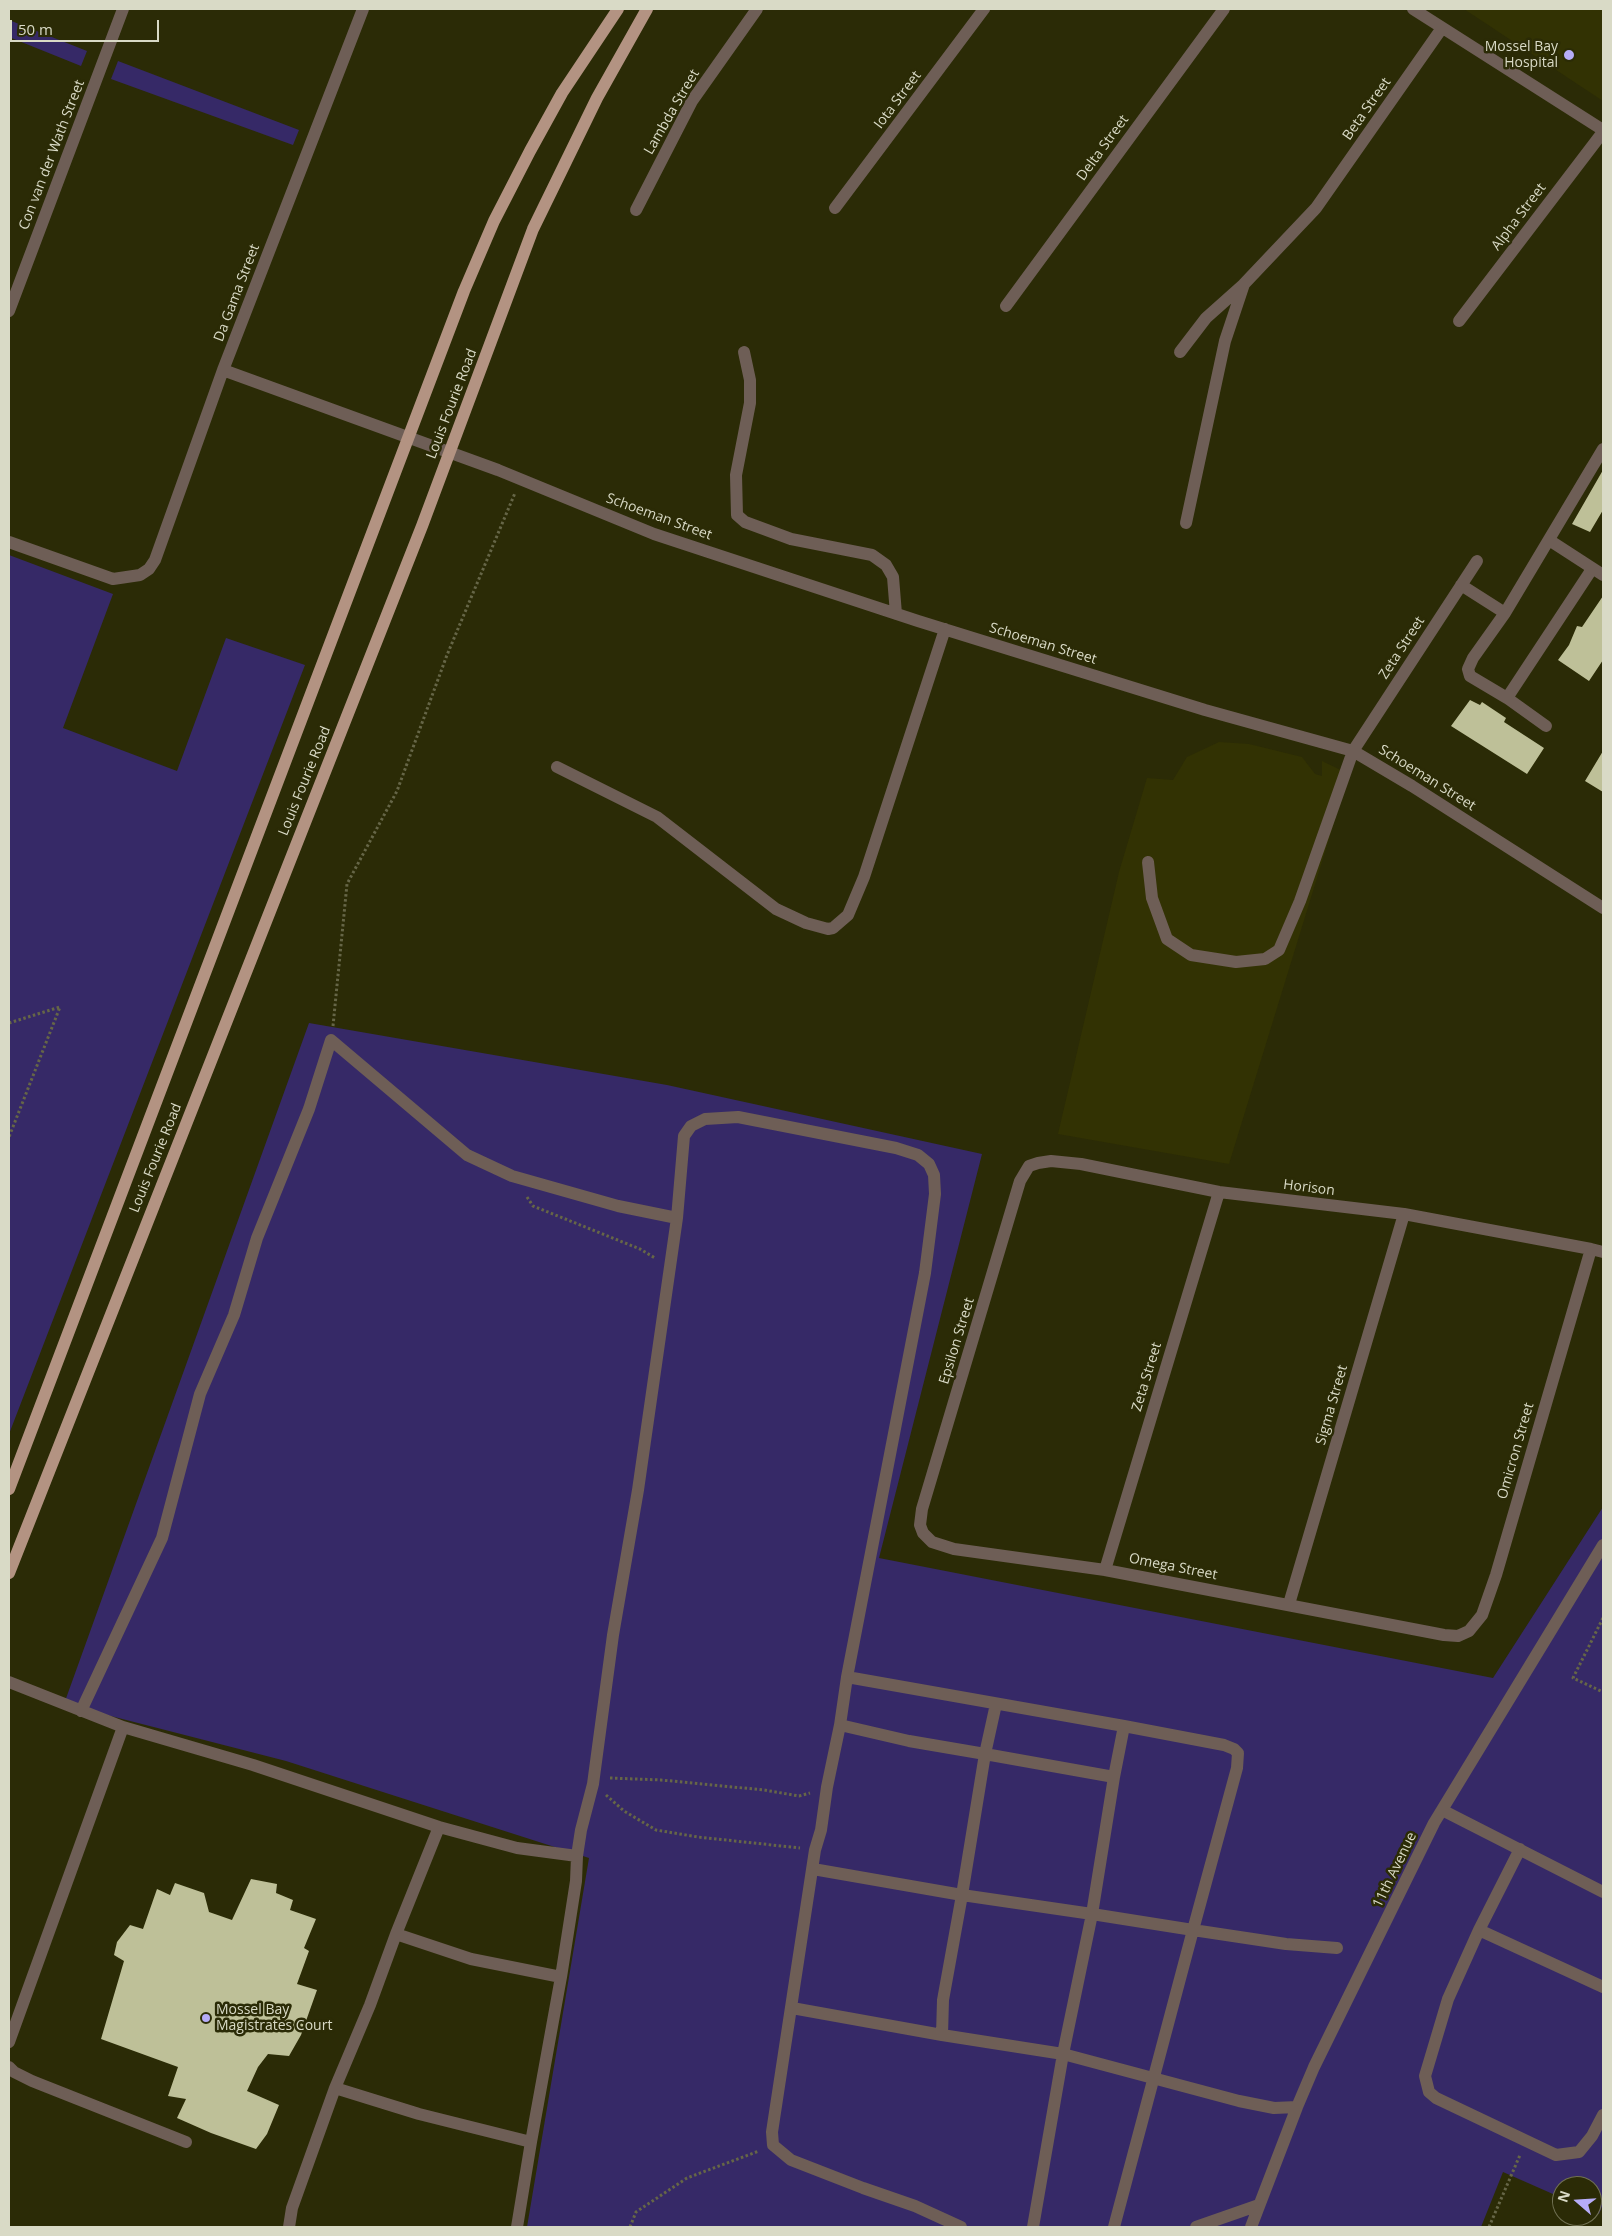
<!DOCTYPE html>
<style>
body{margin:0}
#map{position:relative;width:1612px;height:2236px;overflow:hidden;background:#2b2b06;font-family:"Open Sans",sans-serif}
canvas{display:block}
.frame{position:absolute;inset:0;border:10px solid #d9dac6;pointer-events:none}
.north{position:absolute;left:1552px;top:2176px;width:50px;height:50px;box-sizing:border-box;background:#2b2b06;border:1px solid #717153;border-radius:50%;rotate:289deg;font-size:14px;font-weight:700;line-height:20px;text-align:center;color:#d9dac6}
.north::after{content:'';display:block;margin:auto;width:18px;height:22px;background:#b6acf8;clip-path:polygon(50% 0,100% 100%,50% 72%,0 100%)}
.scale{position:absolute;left:10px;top:20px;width:149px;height:22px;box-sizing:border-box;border:2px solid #d9dac6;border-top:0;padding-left:6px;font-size:15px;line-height:18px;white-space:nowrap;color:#d9dac6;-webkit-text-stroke:4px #2b2b06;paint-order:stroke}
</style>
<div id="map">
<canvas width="1612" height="2236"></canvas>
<div class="frame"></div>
<div class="north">N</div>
<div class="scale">50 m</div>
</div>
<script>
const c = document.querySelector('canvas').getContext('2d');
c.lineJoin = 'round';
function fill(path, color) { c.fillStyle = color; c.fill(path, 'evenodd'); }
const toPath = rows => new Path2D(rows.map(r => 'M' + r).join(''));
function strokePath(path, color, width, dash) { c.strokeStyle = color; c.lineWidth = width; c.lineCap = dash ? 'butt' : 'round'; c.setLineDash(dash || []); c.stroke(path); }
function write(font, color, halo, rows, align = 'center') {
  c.font = font + ' "Open Sans",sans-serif'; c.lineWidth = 5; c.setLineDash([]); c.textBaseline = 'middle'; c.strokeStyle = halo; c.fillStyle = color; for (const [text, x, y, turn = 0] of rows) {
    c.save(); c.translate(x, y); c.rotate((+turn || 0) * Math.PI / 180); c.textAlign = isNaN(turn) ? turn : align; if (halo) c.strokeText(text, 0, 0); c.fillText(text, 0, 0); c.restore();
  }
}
const built = toPath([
 [1464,9,1603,9,1603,101],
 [1219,742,1249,744,1302,757,1315,774,1322,776,1322,761,1349,774,1229,1164,1058,1134,1119,872,1147,778,1173,780,1187,757]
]);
const green = toPath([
 [9,20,87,51,81,66,9,37],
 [118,61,299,130,293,145,111,79],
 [9,555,113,594,63,728,177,771,226,638,305,665,9,1434],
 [309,1023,667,1085,982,1154,879,1558,1493,1678,1603,1507,1603,2204,1599,2214,1592,2211,1592,2186,1562,2186,1562,2198,1503,2172,1481,2227,527,2227,589,1858,286,1761,64,1704]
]);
const building = toPath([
 [1603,470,1603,510,1590,532,1572,524],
 [1603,596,1603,660,1589,681,1558,660,1569,645,1577,626,1582,627],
 [1470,700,1480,705,1482,702,1506,718,1504,722,1544,748,1527,774,1451,726],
 [1603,751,1603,792,1585,781],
 [251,1879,277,1884,276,1893,293,1900,290,1910,316,1919,304,1948,309,1951,297,1984,317,1990,301,2035,289,2056,268,2054,258,2067,247,2091,279,2105,267,2134,256,2149,211,2133,177,2118,186,2099,168,2096,178,2067,101,2039,124,1961,114,1955,117,1942,130,1925,143,1929,157,1889,170,1895,175,1883,204,1893,209,1912,232,1920]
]);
const path = toPath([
 [9,1023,60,1007,9,1137],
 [333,1026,347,884,397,791,447,655,515,493],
 [527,1197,533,1206,640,1249,655,1258],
 [1603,1618,1573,1678,1603,1692],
 [610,1778,661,1780,764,1790,799,1796,810,1793],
 [606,1795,624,1811,656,1830,698,1837,800,1848],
 [630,2227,636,2212,687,2178,759,2151],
 [1489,2227,1520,2155]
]);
const minor = toPath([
 [1413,9,1603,130],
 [835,208,984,9],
 [636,210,692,101,757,9],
 [1006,306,1224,9],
 [9,311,123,9],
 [1459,321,1603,132],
 [744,352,750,380,750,403,736,475,737,515,745,522,791,539,872,555,886,565,893,577,896,614],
 [1180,352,1206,318,1243,285],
 [223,370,498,470,654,534,918,621,1205,710,1353,751,1412,786,1603,908],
 [1186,523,1225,341,1244,284,1316,208,1442,28],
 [1549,540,1603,575],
 [9,542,113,579,140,575,149,569,155,560,223,370,363,9],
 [1592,569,1507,698,1470,676,1468,669,1473,658,1505,613,1603,449],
 [1461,585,1505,613],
 [1507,698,1546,726],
 [557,767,657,817,776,909,806,923,828,929,833,928,848,915,864,877,945,629],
 [1148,862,1152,898,1167,939,1191,955,1236,962,1265,959,1279,950,1300,901,1353,751,1477,561],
 [1591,1249,1496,1575,1482,1615,1469,1631,1458,1636,1444,1635,1105,1570,954,1549,932,1542,923,1533,920,1525,922,1509,1020,1181,1029,1166,1038,1163,1051,1161,1081,1164,1219,1192,1404,1214,1591,1249,1603,1252],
 [1105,1570,1219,1192],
 [1289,1604,1404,1214],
 [847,1677,1124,1726,1114,1777,985,1754,996,1704],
 [9,1682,123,1727,9,2042],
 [81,1711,162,1538,200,1394,234,1315,257,1238,309,1109,331,1040,467,1155,512,1176,618,1206,677,1218],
 [1124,1726,1224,1745,1234,1749,1238,1753,1237,1768,1193,1930,1286,1944,1337,1948],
 [123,1727,253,1765,439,1827,517,1848,577,1856,581,1830,593,1784,613,1635,638,1490,677,1218,684,1136,691,1126,705,1119,738,1117,896,1148,918,1155,929,1164,934,1175,935,1194,925,1273,847,1677,840,1725],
 [1114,1777,1092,1914,1193,1930,1114,2227],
 [1442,1810,1603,1892],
 [1520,1849,1479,1930,1448,1999,1425,2076,1429,2092,1436,2098,1556,2155,1579,2152,1592,2136,1603,2115],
 [813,1869,962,1895,985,1754,909,1741,840,1725,827,1787,821,1830,815,1850,772,2132,773,2145,791,2160,863,2188,915,2206,961,2227],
 [1479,1930,1603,1987],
 [396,1934,471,1959,561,1977,531,2142,419,2114,335,2088,370,2005,396,1934,439,1827],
 [561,1977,576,1881,577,1856],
 [792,2008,942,2035],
 [9,2067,14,2072,32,2081,186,2142],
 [289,2227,292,2208,335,2088],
 [517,2227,531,2142],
 [1033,2227,1063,2054,1092,1914,962,1895,943,2000,942,2035,1063,2054,1239,2101,1274,2108,1297,2107],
 [1196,2227,1259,2205],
 [1251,2227,1297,2107,1314,2067,1434,1823,1603,1545]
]);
const major = toPath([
 [9,1489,464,291,494,221,530,151,562,93,618,9],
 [9,1573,422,526,533,229,597,98,647,9]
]);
const markers = [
 [1569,55,6,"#b6acf8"],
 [206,2018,5,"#b6acf8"]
];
const poiNames = [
 ["Mossel Bay",1558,47],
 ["Hospital",1558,63],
 ["Mossel Bay",216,2010,"left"],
 ["Magistrates Court",216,2026,"left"]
];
const streetNames = [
 ["Iota Street",898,100,-53],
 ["Beta Street",1367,109,-55],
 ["Lambda Street",672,112,-60],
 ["Delta Street",1103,148,-54],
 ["Con van der Wath Street",52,155,-69],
 ["Alpha Street",1519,217,-53],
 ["Da Gama Street",237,293,-69],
 ["Louis Fourie Road",452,404,-69],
 ["Schoeman Street",659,517,20],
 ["Schoeman Street",1043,644,17],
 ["Zeta Street",1402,648,-57],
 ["Schoeman Street",1427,778,32],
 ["Louis Fourie Road",305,781,-68],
 ["Louis Fourie Road",156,1158,-68],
 ["Horison",1309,1188,7],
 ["Epsilon Street",957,1341,-73],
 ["Zeta Street",1147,1377,-73],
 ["Sigma Street",1332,1405,-74],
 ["Omicron Street",1516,1451,-74],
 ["Omega Street",1173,1567,11],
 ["11th Avenue",1395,1870,-64]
];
fill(built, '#323203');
fill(green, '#362967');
fill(building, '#bec098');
strokePath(path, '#666647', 3, [2.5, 2.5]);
strokePath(minor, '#6e5e56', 12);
strokePath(major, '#b39382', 12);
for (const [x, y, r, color] of markers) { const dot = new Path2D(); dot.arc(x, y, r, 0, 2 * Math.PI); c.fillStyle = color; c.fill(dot); strokePath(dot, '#2b2b06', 2); }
write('14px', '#d9dac6', '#2b2b06', poiNames, 'right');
write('14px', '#d9dac6', '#2b2b06', streetNames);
</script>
